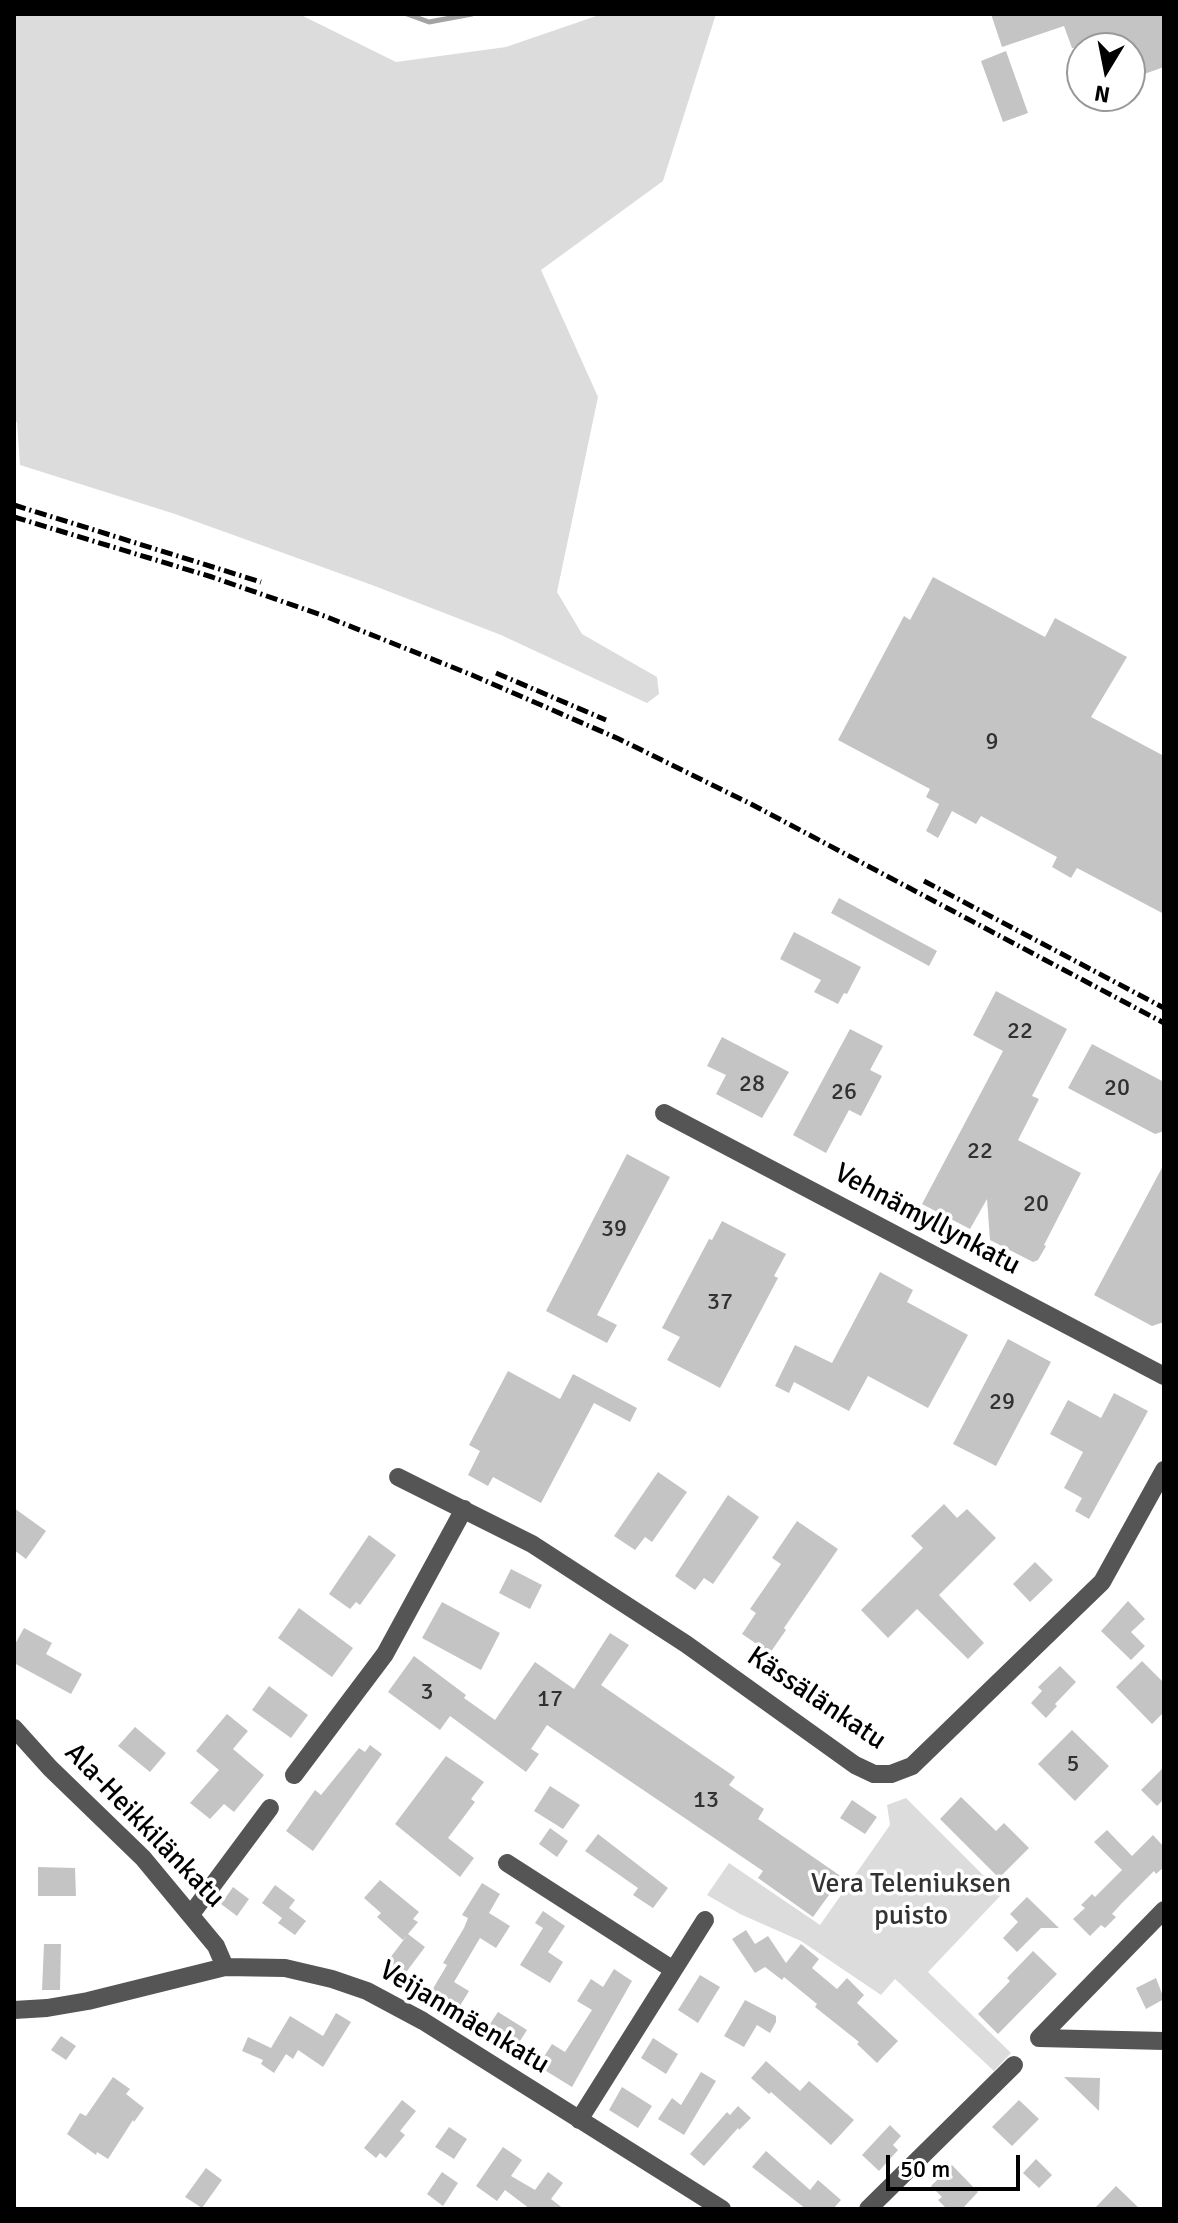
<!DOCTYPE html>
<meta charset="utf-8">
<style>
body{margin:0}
#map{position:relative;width:1178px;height:2223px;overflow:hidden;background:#fff;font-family:Signika,sans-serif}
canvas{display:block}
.frame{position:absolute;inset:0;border:16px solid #000;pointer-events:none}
.north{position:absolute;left:1066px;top:32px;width:80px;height:80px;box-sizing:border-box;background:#fff;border:2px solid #999;border-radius:50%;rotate:190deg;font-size:22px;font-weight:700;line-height:32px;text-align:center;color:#000}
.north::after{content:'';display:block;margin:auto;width:28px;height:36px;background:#000;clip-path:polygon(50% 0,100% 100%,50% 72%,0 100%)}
.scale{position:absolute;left:886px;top:2155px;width:134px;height:36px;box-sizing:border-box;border:4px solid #000;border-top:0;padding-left:10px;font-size:24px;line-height:28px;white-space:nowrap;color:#000;-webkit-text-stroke:6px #fff;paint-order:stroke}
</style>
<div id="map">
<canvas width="1178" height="2223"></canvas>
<div class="frame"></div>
<div class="north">N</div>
<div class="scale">50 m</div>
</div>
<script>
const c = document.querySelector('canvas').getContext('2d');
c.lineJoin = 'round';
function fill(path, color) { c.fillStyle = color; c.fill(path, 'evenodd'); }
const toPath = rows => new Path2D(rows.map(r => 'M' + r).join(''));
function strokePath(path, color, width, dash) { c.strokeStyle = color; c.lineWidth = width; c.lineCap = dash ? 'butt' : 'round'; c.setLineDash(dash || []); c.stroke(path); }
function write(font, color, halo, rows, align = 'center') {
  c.font = font + ' Signika,sans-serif'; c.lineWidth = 7; c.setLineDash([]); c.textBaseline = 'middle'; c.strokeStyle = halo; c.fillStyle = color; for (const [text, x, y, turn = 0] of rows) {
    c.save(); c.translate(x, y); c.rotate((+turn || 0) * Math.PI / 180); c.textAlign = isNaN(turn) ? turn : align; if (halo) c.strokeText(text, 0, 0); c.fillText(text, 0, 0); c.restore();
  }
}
const green = toPath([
 [14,14,299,14,396,62,506,47,602,14,716,14,663,181,541,270,598,397,557,592,582,634,657,677,659,694,647,703,501,635,372,585,175,514,20,465,17,422,14,421],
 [906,1798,1002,1894,928,1972,1011,2053,994,2071,895,1979,881,1995,801,1941,740,1914,707,1895,729,1863,820,1925,890,1825,887,1805]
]);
const stream = toPath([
 [407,14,429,22,472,14]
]);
const building = toPath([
 [991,14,1164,14,1164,67,1130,79,1130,48,1072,48,1064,26,1002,47],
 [1006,51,1028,113,1003,122,981,61],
 [933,577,1045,637,1055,618,1127,657,1091,717,1164,756,1164,914,1077,868,1071,878,1052,867,1057,857,981,816,976,824,952,811,938,838,926,831,939,804,926,797,930,789,838,740,904,616,910,620],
 [839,898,937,951,929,966,831,913],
 [794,932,861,967,847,994,844,993,838,1004,814,992,821,980,780,959],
 [996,991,1067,1029,1032,1096,1039,1099,1018,1140,1081,1173,1044,1245,1046,1246,1038,1260,1033,1262,990,1240,987,1199,970,1229,922,1204,1003,1051,973,1035],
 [850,1029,883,1046,870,1070,882,1076,861,1116,849,1110,826,1153,793,1135],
 [722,1037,789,1072,762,1118,716,1094,726,1075,707,1066],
 [1092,1044,1164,1082,1164,1131,1155,1134,1068,1088],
 [627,1154,670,1177,597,1315,617,1325,607,1343,546,1311],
 [1164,1164,1164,1322,1152,1326,1094,1295],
 [722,1221,786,1254,774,1276,778,1278,720,1388,667,1360,680,1337,662,1328,709,1239,712,1240],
 [880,1272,913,1290,907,1302,968,1335,928,1408,868,1376,849,1411,794,1382,789,1393,775,1386,795,1345,832,1363],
 [1008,1339,1051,1362,996,1466,953,1444],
 [508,1371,560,1399,573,1374,637,1408,630,1422,594,1403,541,1503,493,1477,488,1486,468,1475,480,1451,469,1445],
 [1114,1393,1148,1411,1089,1519,1075,1511,1082,1498,1064,1488,1083,1452,1050,1434,1068,1400,1101,1418],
 [658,1472,687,1492,652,1542,645,1537,635,1550,614,1536],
 [728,1495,759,1517,713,1584,704,1578,695,1590,675,1576],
 [944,1504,957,1518,967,1509,996,1538,939,1595,984,1643,968,1659,917,1609,888,1638,861,1610,923,1548,911,1536],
 [14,1508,46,1531,26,1559,14,1550],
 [797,1521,838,1549,784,1628,786,1630,770,1653,742,1634,756,1613,750,1609,781,1564,772,1558],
 [369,1535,396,1555,360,1605,356,1602,350,1609,329,1594],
 [1035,1562,1053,1580,1030,1602,1013,1584],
 [511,1569,542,1585,530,1609,499,1593],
 [1128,1601,1145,1619,1131,1632,1145,1646,1131,1660,1101,1631],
 [442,1602,500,1633,481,1670,422,1638],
 [299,1608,353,1648,332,1677,278,1638],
 [24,1628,52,1643,46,1654,82,1674,71,1694,14,1663,14,1646],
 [610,1633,629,1645,601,1685,735,1777,729,1785,764,1809,758,1819,842,1877,813,1917,758,1878,763,1871,547,1725,531,1749,539,1754,526,1772,450,1716,440,1730,388,1692,414,1656,466,1695,464,1698,495,1720,535,1662,574,1689],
 [1142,1661,1164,1683,1164,1712,1152,1724,1116,1687],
 [1060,1666,1076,1682,1055,1704,1057,1706,1046,1718,1031,1703,1042,1691,1038,1687],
 [269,1686,308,1715,291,1738,252,1710],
 [227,1714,248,1731,233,1749,264,1775,234,1812,224,1804,210,1819,190,1803,219,1770,196,1751],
 [135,1727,166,1753,150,1772,118,1746],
 [1072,1730,1109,1766,1075,1801,1038,1764],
 [370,1745,382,1754,313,1851,286,1831,315,1790,321,1795,359,1748,365,1752],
 [446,1756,484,1782,471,1799,475,1802,448,1838,474,1858,460,1877,395,1824],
 [1164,1767,1164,1799,1157,1806,1141,1790],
 [550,1786,580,1805,563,1829,534,1811],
 [961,1797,996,1831,1004,1823,1029,1848,999,1878,940,1819],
 [852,1800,877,1817,865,1834,840,1818],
 [550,1828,568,1841,557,1857,539,1844],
 [1107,1830,1132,1856,1153,1835,1164,1847,1164,1867,1156,1874,1154,1871,1122,1903,1112,1914,1116,1917,1105,1928,1101,1925,1090,1936,1073,1919,1085,1908,1081,1905,1092,1894,1095,1897,1122,1870,1094,1842],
 [598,1834,668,1888,653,1908,633,1895,638,1888,585,1851],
 [38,1867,75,1868,76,1896,38,1896],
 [380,1880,419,1912,413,1919,418,1922,403,1940,377,1917,381,1913,364,1898],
 [482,1883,500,1894,489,1913,510,1926,496,1948,480,1938,454,1982,469,1991,455,2014,428,1997,447,1965,443,1963,464,1928,468,1918,462,1915],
 [275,1885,295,1900,289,1908,306,1921,295,1935,278,1923,282,1918,262,1903],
 [233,1887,249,1899,237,1916,221,1904],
 [1027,1897,1059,1928,1041,1928,1017,1952,1003,1938,1018,1922,1010,1914],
 [543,1911,565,1926,548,1952,563,1962,550,1983,520,1965,543,1928,535,1923],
 [746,1930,755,1944,768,1936,786,1963,801,1944,819,1959,812,1968,837,1989,847,1978,864,1995,857,2003,898,2041,877,2063,857,2044,859,2042,815,2007,817,2004,784,1977,782,1980,765,1967,755,1973,732,1939],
 [408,1934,425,1947,398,1983,381,1970],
 [44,1944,61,1944,60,1990,42,1990],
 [1033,1951,1057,1974,998,2034,978,2014,1010,1981,1007,1978],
 [614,1969,632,1981,572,2087,538,2066,552,2044,565,2052,592,2010,577,2001,591,1979,603,1987],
 [700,1975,720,1987,698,2023,678,2010],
 [1156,1978,1164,1999,1146,2009,1136,1988],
 [745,2000,776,2016,776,2022,770,2033,757,2025,744,2047,724,2036],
 [498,2012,527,2030,513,2052,484,2033],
 [336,2013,351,2022,323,2067,298,2050,293,2059,286,2054,274,2073,261,2064,263,2060,242,2051,248,2037,271,2048,290,2016,323,2036],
 [61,2036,76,2046,66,2060,51,2050],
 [653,2038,678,2054,666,2074,641,2058],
 [766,2061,800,2091,809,2081,854,2120,831,2145,771,2092,769,2094,751,2078],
 [701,2072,716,2081,684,2135,658,2119,672,2098,681,2105],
 [113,2077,130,2089,126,2094,144,2108,134,2122,133,2120,108,2159,97,2152,96,2155,67,2134,80,2113,86,2116],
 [1064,2077,1100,2078,1099,2111],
 [622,2087,652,2106,638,2128,609,2110],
 [402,2100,416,2111,400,2131,405,2135,386,2158,380,2153,376,2158,364,2148],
 [1019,2100,1039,2119,1012,2146,992,2127],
 [738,2106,751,2118,739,2130,738,2128,704,2166,690,2154,727,2112,730,2115],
 [890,2125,901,2136,893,2145,898,2150,879,2171,862,2155],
 [449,2127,467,2139,454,2159,435,2147],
 [503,2147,522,2160,511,2176,535,2190,548,2172,563,2183,551,2199,564,2209,530,2209,505,2190,497,2201,476,2186],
 [766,2151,810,2190,818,2180,841,2200,833,2209,806,2209,752,2167],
 [1036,2159,1052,2175,1039,2188,1023,2173],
 [952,2165,978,2192,962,2209,947,2209,938,2200,942,2197,931,2186],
 [206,2168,222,2180,202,2208,185,2197],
 [442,2172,458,2183,443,2206,427,2194],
 [1116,2186,1140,2209,1094,2209]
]);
const minor = toPath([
 [664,1113,1164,1376],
 [398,1477,532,1544,686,1644,855,1765,874,1774,891,1774,912,1766,1102,1582,1164,1470],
 [14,1728,50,1768,143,1858,216,1946,225,1967],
 [294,1775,385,1654,464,1509],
 [507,1863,672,1969],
 [192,1913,270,1808],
 [14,2010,47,2008,88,2001,225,1967,285,1968,332,1979,367,1991,423,2021,722,2209],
 [1039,2038,1164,1910],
 [1039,2038,1164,2041],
 [579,2120,705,1920],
 [868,2209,1014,2065]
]);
const rail = toPath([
 [14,505,261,582],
 [14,517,212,577,327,617,472,675,619,739,751,804,1164,1023],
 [496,673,606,720],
 [924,881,1164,1008]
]);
const numberNames = [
 ["9",992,743],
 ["22",1020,1032],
 ["28",752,1085],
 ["20",1117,1089],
 ["26",844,1093],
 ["22",980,1152],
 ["20",1036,1205],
 ["39",614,1230],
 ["37",720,1303],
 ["29",1002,1403],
 ["3",427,1693],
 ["17",550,1700],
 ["5",1073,1765],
 ["13",706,1801]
];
const streetNames = [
 ["Vehnämyllynkatu",927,1220,28],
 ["Kässälänkatu",816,1699,34],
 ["Ala-Heikkilänkatu",144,1826,46],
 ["Veijanmäenkatu",464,2018,31]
];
const parkNames = [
 ["Vera Teleniuksen",911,1885],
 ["puisto",911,1917]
];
fill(green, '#dcdcdc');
strokePath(stream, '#a3a3a3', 5);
fill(building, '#c4c4c4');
strokePath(minor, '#555', 18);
strokePath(rail, '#000', 5, [12, 4, 2, 4]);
write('24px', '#313131', null, numberNames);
write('28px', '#000', '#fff', streetNames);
write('28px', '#333', '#fff', parkNames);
</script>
